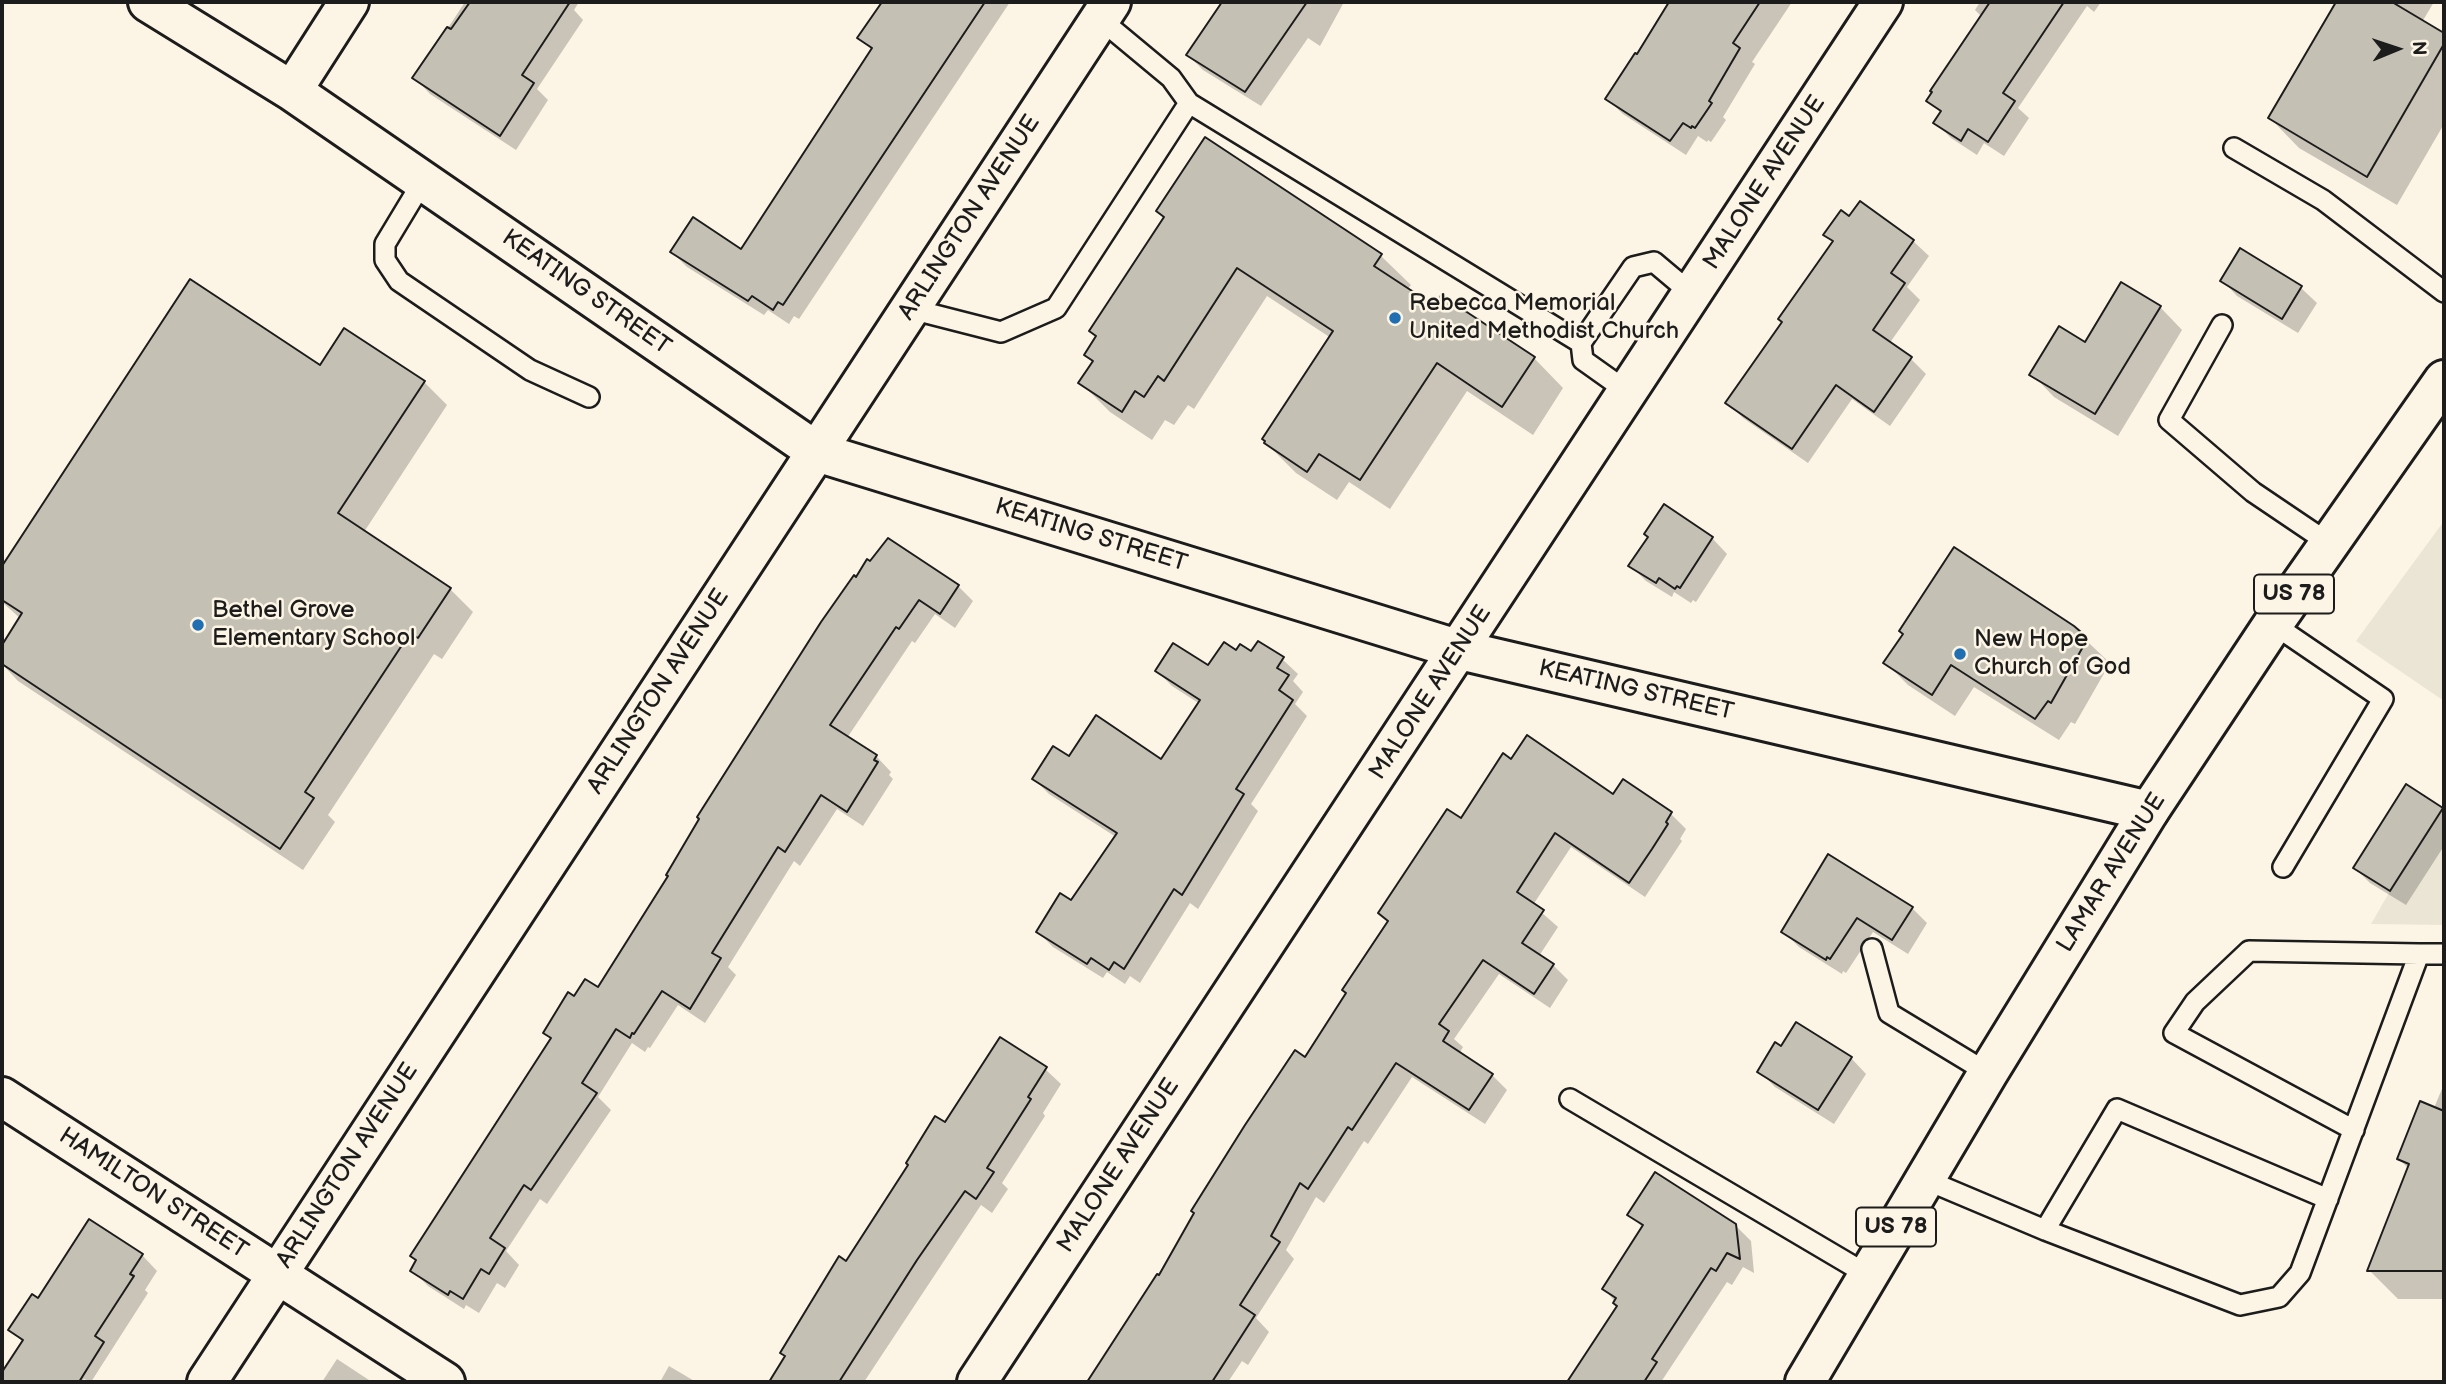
<!DOCTYPE html>
<style>
body{margin:0}
#map{position:relative;width:2446px;height:1384px;overflow:hidden;background:#fcf5e5;font-family:"Balsamiq Sans",sans-serif}
canvas{display:block}
.frame{position:absolute;inset:0;border:4px solid #1c1c1c;pointer-events:none}
.north{position:absolute;left:2362px;top:14px;width:70px;height:70px;-webkit-text-stroke:5px #fcf5e5;paint-order:stroke;rotate:88deg;font-size:19px;font-weight:700;line-height:28px;text-align:center;color:#1c1c1c}
.north::after{content:'';display:block;margin:auto;width:24px;height:32px;background:#1c1c1c;clip-path:polygon(50% 0,100% 100%,50% 72%,0 100%)}
</style>
<div id="map">
<canvas width="2446" height="1384"></canvas>
<div class="frame"></div>
<div class="north">N</div>
</div>
<script>
const c = document.querySelector('canvas').getContext('2d');
c.lineJoin = 'round';
function fill(path, color) { c.fillStyle = color; c.fill(path, 'evenodd'); }
const toPath = rows => new Path2D(rows.map(r => 'M' + r).join(''));
function strokePath(path, color, width, dash) { c.strokeStyle = color; c.lineWidth = width; c.lineCap = dash ? 'butt' : 'round'; c.setLineDash(dash || []); c.stroke(path); }
function write(font, color, halo, rows, align = 'center') {
  c.font = font + ' "Balsamiq Sans",sans-serif'; c.lineWidth = 5; c.setLineDash([]); c.textBaseline = 'middle'; c.strokeStyle = halo; c.fillStyle = color; for (const [text, x, y, turn = 0] of rows) {
    c.save(); c.translate(x, y); c.rotate((+turn || 0) * Math.PI / 180); c.textAlign = isNaN(turn) ? turn : align; if (halo) c.strokeText(text, 0, 0); c.fillText(text, 0, 0); c.restore();
  }
}
const built = toPath([
 [2444,521,2444,701,2356,641],
 [2444,807,2444,925,2371,924,2390,891]
]);
const shadow = toPath([
 [465,2,579,2,574,10,583,20,537,89,548,100,516,150,430,94,415,78],
 [884,2,1010,2,799,319,794,316,789,324,768,310,764,315,687,267,672,252,742,252,872,50,859,37],
 [1242,2,1344,2,1320,46,1308,38,1261,106,1203,70,1188,55,1230,20],
 [1671,2,1792,2,1752,62,1755,64,1723,117,1726,120,1711,142,1708,140,1707,142,1698,136,1686,155,1623,114,1607,99,1638,57],
 [1980,2,2101,2,2094,12,2087,6,2018,108,2029,118,2004,156,1984,143,1977,155,1951,138,1936,123,1942,114,1928,100,1982,17,1975,10],
 [2338,2,2434,2,2422,22,2444,35,2444,124,2397,205,2299,148,2270,118],
 [1205,140,1381,256,1411,285,1407,290,1435,308,1534,358,1563,388,1533,435,1467,391,1390,509,1349,482,1337,500,1296,473,1266,443,1331,338,1267,296,1194,409,1188,405,1174,425,1165,420,1152,440,1110,412,1081,383,1094,363,1086,355,1166,218],
 [1850,218,1913,241,1929,256,1907,287,1920,300,1889,344,1911,359,1926,374,1890,426,1852,399,1808,463,1743,418,1728,403,1784,322,1834,243,1825,234],
 [2241,250,2301,288,2317,303,2298,333,2237,296,2222,280],
 [190,282,320,368,424,382,447,405,364,532,450,589,473,612,442,659,434,654,328,815,335,822,303,870,18,681,2,664,2,648,21,619,2,602,2,569],
 [2160,307,2182,330,2118,436,2054,397,2032,374],
 [1712,538,1727,554,1696,602,1693,600,1691,603,1674,592,1672,597,1646,581,1631,566],
 [958,586,973,601,955,628,935,614,915,643,912,641,847,738,876,756,891,772,889,775,893,779,863,826,837,809,800,866,794,861,728,967,736,975,705,1023,678,1005,650,1048,648,1047,645,1052,632,1043,598,1097,611,1110,547,1204,540,1199,506,1251,519,1265,505,1288,497,1283,479,1313,466,1305,464,1309,428,1286,412,1270,575,999,598,990,670,876,822,623],
 [2073,628,2110,663,2075,724,2071,722,2059,740,1974,687,1955,716,1908,685,1886,663,1905,634],
 [1237,652,1282,659,1298,674,1293,681,1303,692,1295,704,1307,716,1251,804,1258,811,1198,909,1190,903,1140,983,1130,976,1125,984,1107,972,1103,978,1053,947,1038,932,1072,903,1116,837,1049,794,1034,779,1069,758,1162,762,1200,704,1172,686,1157,671,1209,668],
 [1512,761,1614,796,1623,782,1671,814,1686,829,1680,839,1682,841,1645,897,1571,847,1533,905,1558,927,1539,956,1553,965,1568,980,1550,1008,1499,974,1454,1039,1463,1047,1459,1054,1492,1075,1507,1090,1485,1124,1412,1077,1368,1144,1364,1141,1324,1203,1316,1197,1286,1250,1294,1259,1256,1318,1269,1332,1248,1365,1242,1361,1228,1382,1088,1382,1306,1059,1389,922,1380,913],
 [2407,787,2444,812,2444,846,2406,905,2370,883,2355,868],
 [1912,908,1927,923,1908,954,1873,932,1846,973,1843,971,1842,974,1799,947,1783,931],
 [1781,1048,1851,1058,1866,1074,1834,1124,1775,1087,1759,1071],
 [1045,1069,1061,1084,1043,1113,1045,1116,1002,1183,1008,1189,992,1213,981,1205,864,1382,771,1382,847,1263,945,1124],
 [2444,1084,2444,1299,2398,1299,2369,1270,2409,1169,2399,1159,2434,1108],
 [1629,1214,1735,1225,1751,1241,1754,1273,1743,1267,1732,1285,1727,1282,1661,1382,1569,1382,1619,1306,1604,1289,1643,1228],
 [142,1255,157,1271,145,1290,148,1293,91,1382,84,1379,81,1382,2,1382,2,1375,24,1343,10,1330,39,1301],
 [337,1359,372,1382,322,1382],
 [669,1366,696,1382,660,1382]
]);
const building = toPath([
 [470,2,570,2,522,75,534,83,500,136,412,78,447,27,451,29,470,2],
 [882,2,985,2,783,305,778,302,773,310,752,296,748,301,670,252,693,217,741,249,872,48,857,38,882,2],
 [1222,2,1307,2,1245,92,1186,55,1222,2],
 [1669,2,1760,2,1733,43,1740,48,1709,101,1712,103,1695,128,1692,126,1691,128,1683,123,1670,141,1605,99,1635,53,1637,54,1669,2],
 [1990,2,2064,2,2003,93,2015,101,1988,142,1968,129,1961,141,1933,123,1941,111,1926,101,1932,92,1930,91,1990,2],
 [2336,2,2392,2,2444,33,2444,44,2367,177,2268,118,2336,2],
 [1205,137,1382,254,1374,266,1435,306,1441,295,1535,357,1502,407,1437,363,1360,480,1319,454,1307,472,1264,443,1265,441,1262,439,1333,331,1237,268,1164,381,1158,376,1144,397,1135,391,1122,412,1078,383,1093,361,1084,355,1096,336,1089,331,1164,217,1156,211,1205,137],
 [1860,201,1914,240,1891,273,1905,283,1873,330,1912,357,1874,412,1836,385,1792,449,1725,403,1782,322,1778,319,1833,241,1823,235,1841,210,1849,216,1860,201],
 [2240,248,2302,286,2282,319,2220,281,2240,248],
 [190,279,320,365,344,328,425,381,338,513,451,588,418,638,410,633,305,792,314,798,280,849,2,664,2,645,22,613,2,600,2,566,190,279],
 [2121,282,2161,306,2095,414,2029,375,2059,326,2085,342,2121,282],
 [1664,504,1713,537,1680,588,1677,586,1675,589,1659,578,1656,583,1628,566,1648,537,1644,534,1664,504],
 [888,538,959,585,940,614,919,600,899,629,896,627,830,725,877,755,874,760,878,762,847,812,821,795,785,852,778,847,712,953,721,958,690,1009,662,991,634,1034,632,1033,630,1038,616,1029,582,1083,597,1093,531,1190,524,1185,490,1238,505,1248,489,1274,481,1269,463,1299,450,1291,448,1295,410,1271,416,1260,410,1256,551,1038,543,1033,568,992,574,996,585,979,598,987,668,876,666,875,699,819,697,817,821,622,854,575,856,577,867,559,870,561,888,538],
 [1954,547,2074,626,2088,638,2051,703,2048,701,2035,719,1951,665,1932,695,1883,663,1903,634,1899,631,1954,547],
 [1258,641,1284,657,1277,668,1289,675,1279,690,1293,700,1236,789,1244,794,1182,895,1174,889,1124,969,1114,962,1109,970,1091,958,1087,964,1036,932,1060,893,1071,900,1117,833,1032,779,1053,746,1069,756,1096,715,1161,759,1200,700,1155,671,1173,643,1208,665,1224,642,1236,650,1240,644,1251,651,1258,641],
 [1527,735,1613,794,1623,779,1672,812,1666,822,1668,824,1652,849,1629,883,1555,833,1517,892,1544,910,1522,943,1554,964,1534,994,1483,960,1439,1024,1449,1031,1443,1041,1493,1074,1469,1110,1396,1063,1352,1130,1348,1127,1308,1189,1300,1183,1271,1236,1280,1242,1240,1305,1255,1315,1212,1382,1087,1382,1157,1274,1159,1275,1194,1213,1191,1211,1245,1125,1295,1050,1305,1057,1346,993,1342,990,1388,921,1378,913,1447,809,1461,818,1503,753,1511,759,1527,735],
 [2406,784,2443,808,2390,891,2353,868,2406,784],
 [1828,854,1913,907,1892,940,1857,918,1830,959,1827,957,1826,960,1781,932,1828,854],
 [1796,1022,1852,1057,1818,1110,1757,1072,1775,1042,1781,1046,1796,1022],
 [1000,1037,1047,1067,1028,1097,1031,1099,987,1168,994,1172,976,1199,965,1191,917,1260,839,1382,769,1382,785,1356,780,1353,839,1256,846,1261,908,1165,906,1163,935,1116,945,1122,1000,1037],
 [2420,1101,2444,1111,2444,1271,2367,1271,2409,1164,2397,1159,2420,1101],
 [1655,1172,1736,1224,1740,1259,1727,1253,1716,1271,1711,1268,1652,1359,1657,1362,1644,1382,1567,1382,1617,1306,1613,1303,1616,1298,1602,1289,1643,1225,1627,1215,1655,1172],
 [89,1219,143,1254,130,1274,134,1276,95,1336,104,1342,79,1382,2,1382,2,1372,23,1340,8,1330,32,1294,38,1298,89,1219]
]);
const service = toPath([
 [1189,103,1581,343],
 [2234,148,2323,200,2444,292],
 [423,181,385,244,385,260,399,281,530,370,589,397],
 [911,309,1001,332,1056,308,1189,103,1171,78,1100,19],
 [2222,325,2169,420,2253,492,2330,544],
 [1628,392,1583,360,1581,343,1633,267,1654,262,1692,294],
 [2273,624,2383,699,2283,867],
 [1872,949,1889,1013,1988,1073],
 [1570,1099,1868,1275],
 [2354,1130,2174,1033,2195,1002,2249,951,2419,954],
 [1924,1179,2045,1230,2240,1305,2279,1297,2300,1273,2419,954,2444,954],
 [2045,1230,2117,1109,2328,1199]
]);
const minor = toPath([
 [148,2,292,91,817,452,1460,650,2149,811],
 [292,91,349,2],
 [2,1097,445,1382],
 [207,1382,1111,2],
 [977,1382,1883,2]
]);
const primary = toPath([
 [1805,1382,1988,1073,2149,811,2273,624,2444,380]
]);
const markers = [
 [1395,318,7,"#1f6fb2"],
 [198,625,7,"#1f6fb2"],
 [1960,654,7,"#1f6fb2"]
];
const shields = [
 [2294,594,80],
 [1896,1227,80]
];
const shieldNames = [
 ["US 78",2294,594],
 ["US 78",1896,1227]
];
const streetNames = [
 ["MALONE AVENUE",1765,183,-57],
 ["ARLINGTON AVENUE",970,218,-57],
 ["KEATING STREET",586,293,35],
 ["KEATING STREET",1091,536,17],
 ["KEATING STREET",1636,691,13],
 ["ARLINGTON AVENUE",659,692,-57],
 ["MALONE AVENUE",1431,693,-57],
 ["LAMAR AVENUE",2112,873,-58],
 ["ARLINGTON AVENUE",348,1166,-57],
 ["MALONE AVENUE",1119,1166,-57],
 ["HAMILTON STREET",153,1194,33]
];
const poiNames = [
 ["Rebecca Memorial",1409,304],
 ["United Methodist Church",1409,332],
 ["Bethel Grove",212,611],
 ["Elementary School",212,639],
 ["New Hope",1974,640],
 ["Church of God",1974,668]
];
fill(built, '#ebe5d6');
fill(shadow, '#0003');
fill(building, '#c4c0b3');
strokePath(building, '#1c1c1c', 2);
strokePath(service, '#1c1c1c', 24);
strokePath(minor, '#1c1c1c', 44);
strokePath(primary, '#1c1c1c', 44);
strokePath(service, '#fcf5e5', 19);
strokePath(minor, '#fcf5e5', 38);
strokePath(primary, '#fcf5e5', 38);
for (const [x, y, r, color] of markers) { const dot = new Path2D(); dot.arc(x, y, r, 0, 2 * Math.PI); c.fillStyle = color; c.fill(dot); strokePath(dot, '#fcf5e5', 2.5); }
for (const [x, y, w] of shields) { const box = new Path2D(); box.roundRect(x - w / 2, y - 19.5, w, 39, 5); c.fillStyle = '#fcf5e5'; c.fill(box); strokePath(box, '#1c1c1c', 2); }
write('bold 23px', '#1c1c1c', null, shieldNames);
write('24px', '#1c1c1c', '#fcf5e5', streetNames);
write('24px', '#1c1c1c', '#fcf5e5', poiNames, 'left');
</script>
